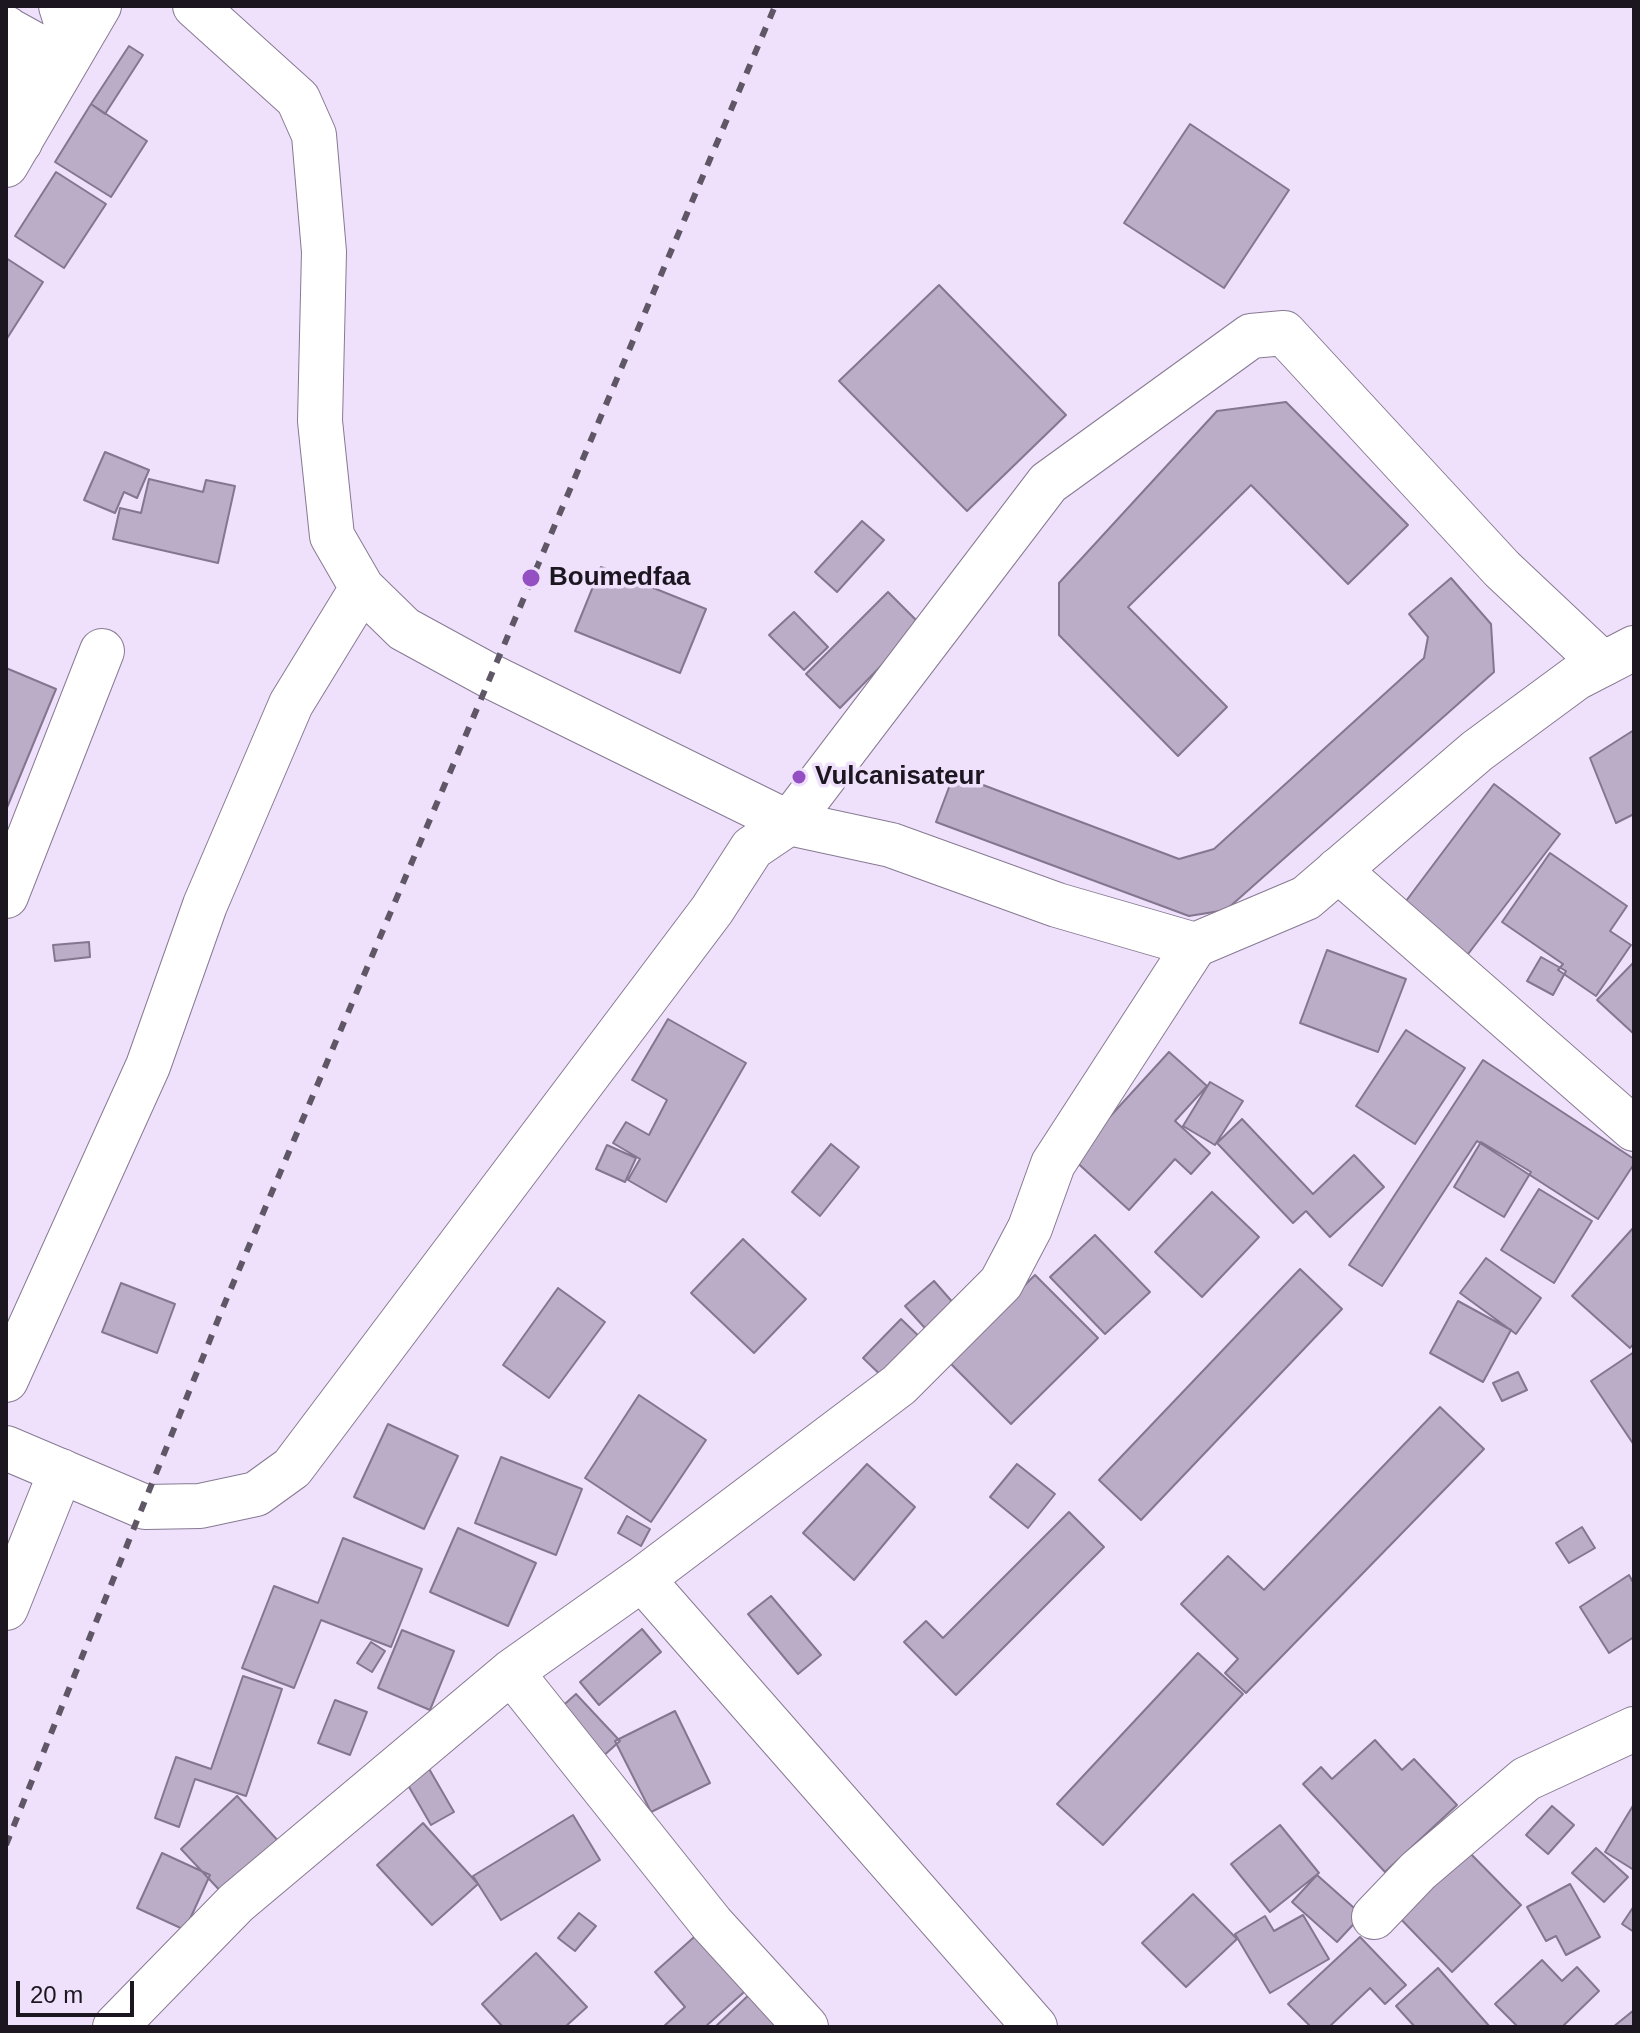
<!DOCTYPE html>
<style>
body{margin:0}
#map{position:relative;width:1640px;height:2033px;overflow:hidden;background:#efe1fc;font-family:Helvetica,sans-serif}
canvas{display:block}
.frame{position:absolute;inset:0;border:8px solid #1b161f;pointer-events:none}
.scale{position:absolute;left:16px;top:1981px;width:118px;height:36px;box-sizing:border-box;border:4px solid #1b161f;border-top:0;padding-left:10px;font-size:24px;line-height:28px;white-space:nowrap;color:#1b161f;-webkit-text-stroke:6px #efe1fc;paint-order:stroke}
</style>
<div id="map">
<canvas width="1640" height="2033"></canvas>
<div class="frame"></div>
<div class="scale">20 m</div>
</div>
<script>
const c = document.querySelector('canvas').getContext('2d');
c.lineJoin = 'round';
function fill(path, color) { c.fillStyle = color; c.fill(path, 'evenodd'); }
const toPath = rows => new Path2D(rows.map(r => 'M' + r).join(''));
function strokePath(path, color, width, dash) { c.strokeStyle = color; c.lineWidth = width; c.lineCap = dash ? 'butt' : 'round'; c.setLineDash(dash || []); c.stroke(path); }
function write(font, color, halo, rows, align = 'center') {
  c.font = font + ' Helvetica,sans-serif'; c.lineWidth = 7; c.setLineDash([]); c.textBaseline = 'middle'; c.strokeStyle = halo; c.fillStyle = color; for (const [text, x, y, turn = 0] of rows) {
    c.save(); c.translate(x, y); c.rotate((+turn || 0) * Math.PI / 180); c.textAlign = isNaN(turn) ? turn : align; if (halo) c.strokeText(text, 0, 0); c.fillText(text, 0, 0); c.restore();
  }
}
const building = toPath([
 [129,46,143,55,105,114,91,104,129,46],
 [91,104,147,141,111,197,55,162,91,104],
 [1190,124,1289,190,1224,288,1124,223,1190,124],
 [56,172,106,204,64,268,15,236,56,172],
 [6,258,43,282,6,340,6,258],
 [939,285,1066,415,967,511,839,381,939,285],
 [1286,402,1408,525,1348,584,1251,485,1128,607,1227,707,1178,756,1059,635,1059,583,1217,411,1286,402],
 [105,452,149,470,137,498,124,492,115,513,84,500,105,452],
 [149,479,203,492,206,480,235,486,218,563,113,539,120,508,141,513,149,479],
 [862,521,884,540,837,592,815,572,862,521],
 [601,567,706,609,680,673,575,631,601,567],
 [1451,578,1491,624,1494,672,1226,910,1189,916,936,822,954,774,1179,859,1214,849,1424,658,1428,637,1409,614,1451,578],
 [888,592,921,625,840,708,806,674,888,592],
 [794,612,828,647,804,670,769,635,794,612],
 [6,668,56,689,6,810,6,668],
 [1634,730,1634,814,1616,823,1590,758,1634,730],
 [1494,784,1560,834,1465,958,1400,909,1494,784],
 [1550,853,1627,906,1610,931,1631,945,1596,996,1558,970,1563,964,1502,922,1550,853],
 [89,942,90,957,55,961,53,945,89,942],
 [1327,950,1406,979,1378,1052,1300,1023,1327,950],
 [1541,957,1566,971,1553,995,1527,981,1541,957],
 [1634,962,1634,1034,1597,1000,1634,962],
 [668,1019,746,1063,666,1202,628,1180,640,1159,613,1143,626,1122,649,1135,667,1100,632,1080,668,1019],
 [1406,1030,1465,1068,1415,1144,1356,1106,1406,1030],
 [1169,1052,1207,1086,1175,1121,1210,1153,1191,1174,1175,1159,1129,1210,1072,1158,1169,1052],
 [1483,1060,1634,1159,1634,1164,1598,1219,1477,1141,1382,1286,1349,1265,1483,1060],
 [1210,1082,1243,1101,1215,1145,1183,1126,1210,1082],
 [1242,1119,1313,1194,1354,1155,1384,1187,1330,1237,1306,1211,1293,1223,1217,1143,1242,1119],
 [1481,1142,1531,1172,1504,1217,1454,1187,1481,1142],
 [831,1144,859,1167,820,1216,792,1192,831,1144],
 [607,1145,636,1158,625,1182,596,1169,607,1145],
 [1539,1189,1592,1221,1554,1283,1501,1250,1539,1189],
 [1212,1192,1259,1237,1202,1297,1155,1252,1212,1192],
 [1634,1227,1634,1343,1630,1348,1572,1296,1634,1227],
 [1095,1235,1150,1292,1105,1334,1050,1277,1095,1235],
 [743,1239,806,1299,754,1353,691,1293,743,1239],
 [1486,1258,1541,1298,1516,1334,1460,1293,1486,1258],
 [1300,1269,1342,1309,1141,1520,1099,1480,1300,1269],
 [1035,1275,1098,1338,1011,1424,948,1361,1035,1275],
 [934,1281,962,1313,934,1338,905,1306,934,1281],
 [121,1283,175,1304,157,1353,102,1332,121,1283],
 [558,1288,605,1322,549,1398,503,1365,558,1288],
 [1458,1301,1511,1330,1483,1382,1430,1353,1458,1301],
 [901,1319,928,1345,890,1384,863,1358,901,1319],
 [1634,1352,1634,1445,1591,1381,1634,1352],
 [1518,1372,1527,1390,1502,1401,1493,1383,1518,1372],
 [639,1395,706,1440,651,1522,585,1478,639,1395],
 [1440,1407,1484,1449,1246,1693,1225,1673,1238,1659,1181,1604,1228,1556,1264,1590,1440,1407],
 [388,1424,458,1456,424,1529,354,1497,388,1424],
 [501,1457,582,1489,556,1555,475,1523,501,1457],
 [867,1464,915,1507,854,1580,803,1533,867,1464],
 [1017,1464,1055,1494,1028,1528,990,1497,1017,1464],
 [1069,1512,1104,1547,956,1695,904,1642,926,1621,943,1638,1069,1512],
 [627,1516,650,1529,641,1546,618,1533,627,1516],
 [1582,1527,1595,1548,1569,1563,1556,1543,1582,1527],
 [458,1528,536,1563,508,1626,430,1592,458,1528],
 [343,1538,422,1569,391,1647,321,1620,294,1688,242,1668,274,1586,318,1603,343,1538],
 [1629,1575,1634,1584,1634,1637,1609,1653,1580,1607,1629,1575],
 [771,1596,821,1655,798,1674,748,1614,771,1596],
 [642,1629,661,1652,599,1705,580,1682,642,1629],
 [402,1630,454,1651,430,1710,378,1688,402,1630],
 [371,1642,385,1651,372,1672,357,1663,371,1642],
 [1198,1653,1243,1694,1103,1845,1057,1804,1198,1653],
 [243,1676,282,1689,246,1796,195,1779,179,1827,155,1818,176,1757,211,1769,243,1676],
 [576,1694,620,1741,601,1758,558,1710,576,1694],
 [335,1700,367,1712,350,1755,318,1743,335,1700],
 [675,1711,710,1783,651,1812,615,1741,675,1711],
 [1375,1740,1402,1770,1414,1759,1457,1805,1385,1872,1303,1784,1321,1767,1332,1779,1375,1740],
 [428,1767,454,1812,431,1825,405,1780,428,1767],
 [237,1796,281,1844,225,1896,181,1849,237,1796],
 [1634,1804,1634,1870,1605,1852,1634,1804],
 [1552,1806,1574,1825,1548,1854,1526,1835,1552,1806],
 [573,1815,600,1860,501,1920,473,1876,573,1815],
 [423,1823,478,1884,432,1925,377,1865,423,1823],
 [1280,1825,1319,1873,1270,1912,1231,1864,1280,1825],
 [1461,1844,1521,1905,1452,1972,1392,1910,1461,1844],
 [1596,1848,1628,1877,1604,1902,1572,1873,1596,1848],
 [162,1853,210,1875,185,1930,137,1908,162,1853],
 [1317,1875,1362,1915,1337,1942,1292,1902,1317,1875],
 [1570,1884,1600,1937,1566,1955,1556,1936,1546,1941,1527,1907,1570,1884],
 [1193,1894,1237,1939,1186,1987,1142,1943,1193,1894],
 [1634,1906,1634,1932,1622,1924,1634,1906],
 [579,1913,596,1926,575,1951,558,1938,579,1913],
 [1303,1915,1329,1959,1270,1993,1235,1934,1265,1916,1274,1931,1303,1915],
 [702,1930,752,1985,705,2027,663,2027,685,2007,655,1972,702,1930],
 [1360,1937,1406,1985,1385,2004,1370,1988,1329,2027,1311,2027,1288,2004,1360,1937],
 [536,1953,587,2007,565,2027,503,2027,482,2004,536,1953],
 [1542,1960,1562,1981,1577,1967,1599,1991,1562,2027,1518,2027,1495,2004,1542,1960],
 [1438,1968,1490,2027,1415,2027,1396,2006,1438,1968],
 [754,1990,789,2027,715,2027,754,1990],
 [1634,2010,1634,2027,1613,2027,1634,2010]
]);
const minor = toPath([
 [195,6,298,99,314,135,324,252,320,421,332,536,362,588,404,629,490,676,789,823,1048,483,1251,336,1284,333,1502,569,1603,664],
 [1338,870,1634,1129],
 [6,896,102,651],
 [6,1380,148,1066,205,905,291,704,362,588],
 [642,1579,1035,2027],
 [6,1608,61,1471],
 [511,1672,712,1924,806,2027],
 [1374,1917,1418,1871,1526,1779,1634,1729],
 [115,2027,236,1903,511,1672,642,1579,899,1385,1001,1283,1030,1228,1053,1164,1195,945]
]);
const primary = toPath([
 [6,165,99,6],
 [6,1448,145,1507,200,1506,256,1494,292,1468,712,910,752,848,789,823,891,845,1057,905,1195,945,1306,898,1477,751,1576,678,1634,648]
]);
const motorway = toPath([
 [6,28,10,31,16,78,20,142],
 [10,31,39,47,74,47,61,6]
]);
const rail = toPath([
 [6,1845,224,1305,775,6]
]);
const markers = [
 [531,578,10,"#944fc3"],
 [799,777,8,"#944fc3"]
];
const poiNames = [
 ["Boumedfaa",549,578],
 ["Vulcanisateur",815,777]
];
fill(building, '#bbadc7');
strokePath(building, '#83768e', 2);
strokePath(minor, '#877a92', 46);
strokePath(primary, '#877a92', 46);
strokePath(motorway, '#877a92', 46);
strokePath(minor, '#fff', 44);
strokePath(primary, '#fff', 44);
strokePath(motorway, '#fff', 44);
strokePath(rail, '#5f5766', 6, [10, 10]);
for (const [x, y, r, color] of markers) { const dot = new Path2D(); dot.arc(x, y, r, 0, 2 * Math.PI); c.fillStyle = color; c.fill(dot); strokePath(dot, '#efe1fc', 3); }
write('bold 26px', '#1b161f', '#efe1fc', poiNames, 'left');
</script>
